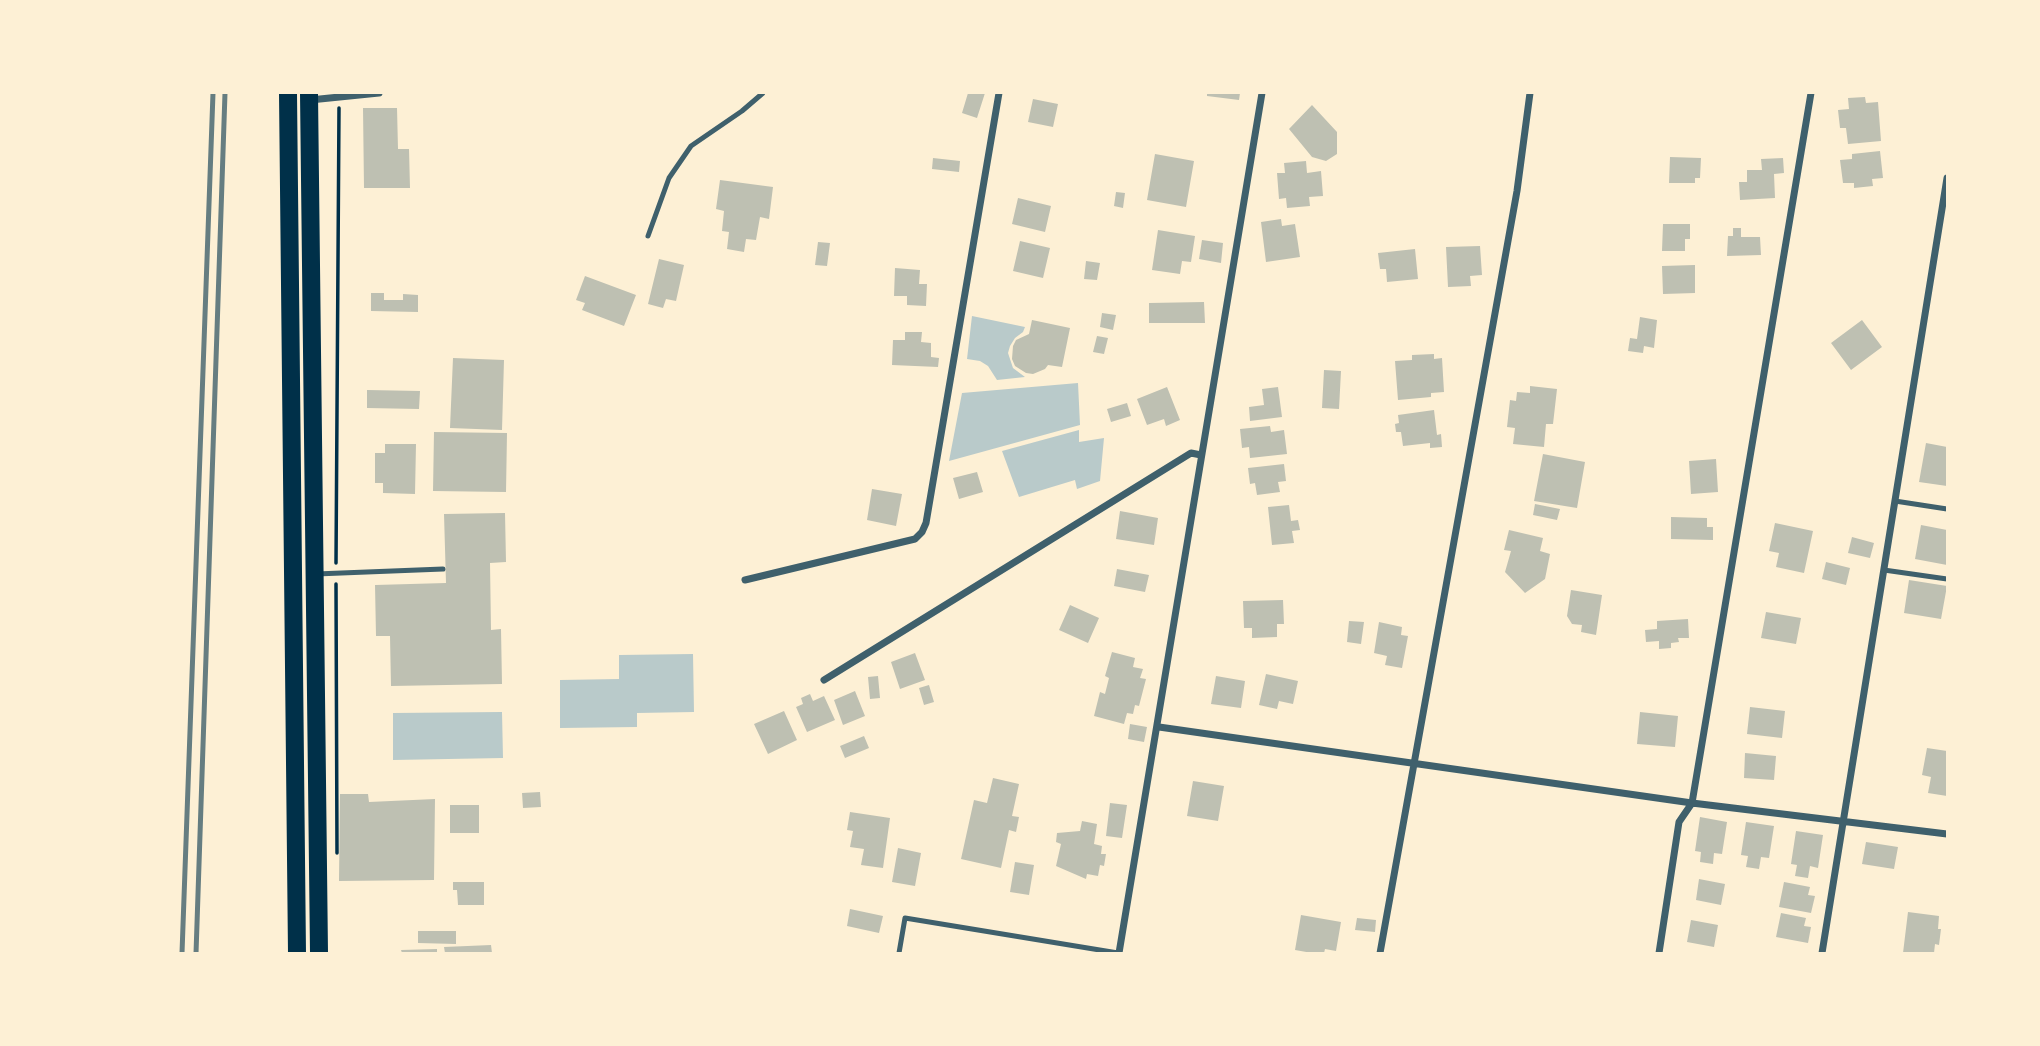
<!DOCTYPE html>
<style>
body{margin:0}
#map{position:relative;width:2040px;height:1046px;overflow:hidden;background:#fdf0d5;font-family:"Noto Serif",serif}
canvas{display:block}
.frame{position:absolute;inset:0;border:94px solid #fdf0d5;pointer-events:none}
</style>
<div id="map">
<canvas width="2040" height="1046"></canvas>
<div class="frame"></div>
</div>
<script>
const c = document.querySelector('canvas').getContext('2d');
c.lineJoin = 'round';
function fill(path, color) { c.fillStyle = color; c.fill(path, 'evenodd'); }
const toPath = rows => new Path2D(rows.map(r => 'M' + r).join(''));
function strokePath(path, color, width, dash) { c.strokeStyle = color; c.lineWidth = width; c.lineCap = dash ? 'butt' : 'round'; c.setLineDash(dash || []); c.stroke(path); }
const green = toPath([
 [972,316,1025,327,1023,332,1015,338,1010,346,1008,353,1013,368,1025,377,997,380,988,366,980,361,967,359],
 [1078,383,1080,425,949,461,962,393],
 [1079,430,1079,442,1104,438,1100,481,1077,489,1075,480,1019,497,1002,451],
 [693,654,694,712,637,713,637,727,560,728,560,680,619,679,619,655],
 [502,712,503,758,393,760,393,713]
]);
const building = toPath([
 [968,93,985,93,977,118,962,113],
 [1207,93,1240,93,1239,100,1207,96],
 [1865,97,1866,103,1878,102,1881,141,1848,144,1846,128,1840,128,1838,110,1849,109,1848,98],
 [1033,99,1058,104,1053,127,1028,122],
 [1312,105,1337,132,1337,154,1326,161,1312,157,1289,129],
 [363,108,397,108,398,149,409,149,410,188,364,188],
 [1880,151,1883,178,1872,179,1873,186,1854,188,1854,183,1843,183,1840,160,1852,159,1852,154],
 [1155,154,1194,161,1186,207,1147,200],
 [1670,157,1701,158,1700,178,1695,178,1695,183,1669,183],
 [933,158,960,161,959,172,932,169],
 [1783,158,1784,173,1774,174,1775,198,1740,200,1739,182,1747,182,1747,170,1762,170,1761,159],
 [1306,161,1307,173,1321,171,1323,196,1309,197,1310,206,1287,208,1286,198,1279,199,1277,173,1285,173,1284,163],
 [720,180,773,187,769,219,760,217,756,240,746,239,744,252,727,249,729,232,722,231,724,211,716,209],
 [1116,192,1125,193,1123,208,1114,206],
 [1018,198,1051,206,1045,232,1012,224],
 [1281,219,1282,226,1295,224,1300,257,1266,262,1261,222],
 [1663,224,1690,224,1690,239,1685,239,1685,251,1662,251],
 [1733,228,1741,228,1741,237,1760,237,1761,255,1727,256,1728,236,1733,236],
 [1158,230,1195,236,1191,262,1182,261,1180,274,1152,270],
 [1202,240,1223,243,1221,263,1199,259],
 [1020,241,1050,248,1043,278,1013,271],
 [818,242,830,243,827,266,815,265],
 [1480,246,1482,275,1470,276,1471,286,1448,287,1446,247],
 [1415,249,1418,279,1387,282,1386,269,1380,269,1378,253],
 [659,259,684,265,676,301,666,299,663,308,648,304],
 [1086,261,1100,263,1097,280,1084,279],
 [1695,265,1695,293,1663,294,1662,266],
 [895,268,920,270,919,284,927,284,926,306,907,305,907,296,894,296],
 [585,276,636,295,624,326,582,310,585,303,576,300],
 [371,293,384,293,384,300,403,300,403,294,418,295,418,312,371,311],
 [1204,302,1205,323,1149,323,1149,303],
 [1102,313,1116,315,1113,330,1100,327],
 [1640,317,1657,320,1654,348,1644,346,1643,353,1628,351,1630,338,1637,339],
 [1032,320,1070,328,1062,367,1048,365,1045,369,1033,374,1026,373,1015,366,1012,359,1013,346,1016,340,1029,334],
 [1862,320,1882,347,1851,370,1831,343],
 [905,332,922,332,921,342,931,343,931,357,939,358,938,367,892,365,893,340,905,340],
 [1097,336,1108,338,1104,354,1093,352],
 [1434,354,1434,359,1442,358,1444,392,1431,393,1431,397,1398,400,1395,361,1412,360,1412,355],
 [453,358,504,360,502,430,450,428],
 [1324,370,1341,371,1339,409,1322,408],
 [1530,386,1557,389,1553,424,1546,424,1544,447,1513,444,1515,428,1507,427,1510,400,1516,401,1517,392,1530,393],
 [1167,387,1180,420,1166,426,1164,419,1147,425,1137,399],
 [1278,387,1282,417,1250,421,1249,407,1264,405,1262,389],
 [367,390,420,391,419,409,367,408],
 [1127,403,1131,416,1111,422,1107,409],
 [1434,410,1437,435,1441,434,1442,447,1430,448,1430,443,1403,446,1401,432,1396,432,1395,424,1399,423,1398,415],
 [1270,426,1271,432,1284,430,1287,454,1250,458,1249,447,1242,448,1240,429],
 [434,432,507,433,506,492,433,491],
 [1926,443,1947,447,1947,486,1919,482],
 [385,444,416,444,415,494,383,493,383,483,375,483,375,453,385,453],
 [1543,454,1585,462,1577,508,1534,501],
 [1716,459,1718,492,1691,494,1689,461],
 [1284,464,1286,481,1278,482,1280,492,1257,495,1255,483,1250,484,1248,468],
 [977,472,983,492,959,499,953,478],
 [872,489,902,494,896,526,867,520],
 [1535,504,1560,509,1557,520,1533,515],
 [1289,505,1291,521,1298,520,1300,530,1292,531,1294,543,1272,545,1268,507],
 [1120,511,1158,518,1154,545,1116,539],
 [505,513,506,562,490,563,491,630,501,629,502,684,391,686,390,636,376,636,375,585,446,583,444,514],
 [1671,517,1707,518,1707,527,1713,527,1713,540,1671,539],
 [1775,523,1813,531,1804,573,1776,567,1779,553,1769,551],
 [1921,525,1947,530,1947,565,1915,559],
 [1509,530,1543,538,1540,551,1550,554,1545,579,1525,593,1505,572,1511,551,1504,550],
 [1852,537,1874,543,1870,558,1848,553],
 [1826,562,1850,568,1846,585,1822,579],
 [1117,569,1149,575,1145,592,1114,586],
 [1909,580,1947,586,1941,619,1904,613],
 [1571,590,1602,595,1596,635,1581,632,1582,625,1572,624,1567,616],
 [1283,600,1284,624,1277,624,1277,637,1252,638,1252,628,1244,628,1243,601],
 [1070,605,1099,618,1088,643,1059,630],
 [1766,612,1801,618,1796,644,1761,638],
 [1688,619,1689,638,1678,638,1679,642,1671,643,1671,648,1659,649,1659,641,1646,642,1645,630,1657,629,1657,621],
 [1349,621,1364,622,1361,644,1347,642],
 [1379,622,1402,627,1401,635,1408,636,1402,668,1385,665,1387,656,1374,653],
 [1112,652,1135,658,1133,667,1143,669,1140,678,1146,679,1139,706,1135,705,1133,714,1127,713,1124,724,1094,716,1100,692,1105,694,1109,678,1105,676],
 [915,653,925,680,900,689,891,662],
 [1266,674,1298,681,1293,704,1279,701,1277,709,1259,705],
 [878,676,880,698,870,699,868,677],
 [1216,676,1245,681,1241,708,1211,704],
 [929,685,934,702,924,705,919,688],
 [855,691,865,716,843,725,834,700],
 [810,694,813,701,824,696,835,720,807,732,796,707,803,704,801,698],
 [1750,707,1785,711,1782,738,1747,734],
 [784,711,797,740,768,754,754,724],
 [1640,712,1678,716,1675,747,1637,744],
 [1130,724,1147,727,1144,742,1128,739],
 [864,736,869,748,845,758,840,746],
 [1927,748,1947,751,1947,796,1928,793,1931,777,1922,775],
 [1745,753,1776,756,1774,780,1744,778],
 [993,778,1019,784,1012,816,1019,817,1016,832,1009,830,1001,868,961,859,974,800,987,803],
 [1193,781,1224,786,1218,821,1187,816],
 [540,792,541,807,523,808,522,793],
 [340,794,368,794,369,802,435,799,434,880,339,881],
 [1110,803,1127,805,1122,838,1106,836],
 [450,805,479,805,479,833,450,833],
 [850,812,890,818,883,868,861,865,864,849,850,847,853,831,847,830],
 [1700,817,1727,822,1722,854,1714,853,1713,864,1700,862,1701,852,1695,851],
 [1082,821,1097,824,1094,844,1102,846,1101,854,1106,854,1104,866,1100,865,1098,876,1087,874,1086,879,1056,866,1061,844,1056,842,1057,833,1080,831],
 [1746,822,1774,826,1769,858,1761,857,1759,869,1746,867,1748,856,1741,855],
 [1796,831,1823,835,1818,868,1810,866,1808,878,1795,876,1797,865,1791,864],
 [1866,842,1898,847,1894,869,1862,864],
 [898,848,921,853,915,886,892,882],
 [1015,862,1034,865,1029,895,1010,892],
 [1699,879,1725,884,1721,905,1696,900],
 [453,882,484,882,484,905,458,905,457,890,453,890],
 [1784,882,1810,887,1808,895,1815,896,1811,913,1779,907],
 [850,909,883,916,879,933,847,926],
 [1908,912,1939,916,1938,929,1941,929,1939,945,1935,944,1934,953,1903,953],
 [1781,913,1806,918,1804,926,1811,927,1808,943,1776,937],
 [1301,915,1341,922,1336,951,1325,949,1324,953,1312,953,1295,950],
 [1357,918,1376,920,1375,932,1355,930],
 [1691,920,1718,925,1714,947,1687,942],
 [418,931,456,931,456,944,418,943],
 [491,945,492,953,445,953,444,947],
 [437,949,437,953,402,953,401,950]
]);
const path = toPath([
 [336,563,339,108],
 [336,584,337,853]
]);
const service = toPath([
 [648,236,669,178,691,146,742,111,763,93],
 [1895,501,1947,509],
 [1884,570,1947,579],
 [316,574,443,569],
 [899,953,905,918,1118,953]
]);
const minor = toPath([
 [310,100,379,93],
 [745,580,915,539,922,532,926,523,999,93],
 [824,680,1191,453,1201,455],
 [1159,727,1692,803,1947,834],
 [1119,953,1262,93],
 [1380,953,1517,191,1530,93],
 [1659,953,1679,822,1692,803,1811,93],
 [1822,953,1947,178]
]);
const trunk = toPath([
 [288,93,297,953],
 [309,93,319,953]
]);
const rail = toPath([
 [182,953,213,93],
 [196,953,225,93]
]);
fill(green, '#b9caca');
fill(building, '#bec0b2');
strokePath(path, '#003049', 3.5);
strokePath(service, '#3f606c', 5);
strokePath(minor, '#3f606c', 7);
strokePath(trunk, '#003049', 18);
strokePath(rail, '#657d81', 5);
</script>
